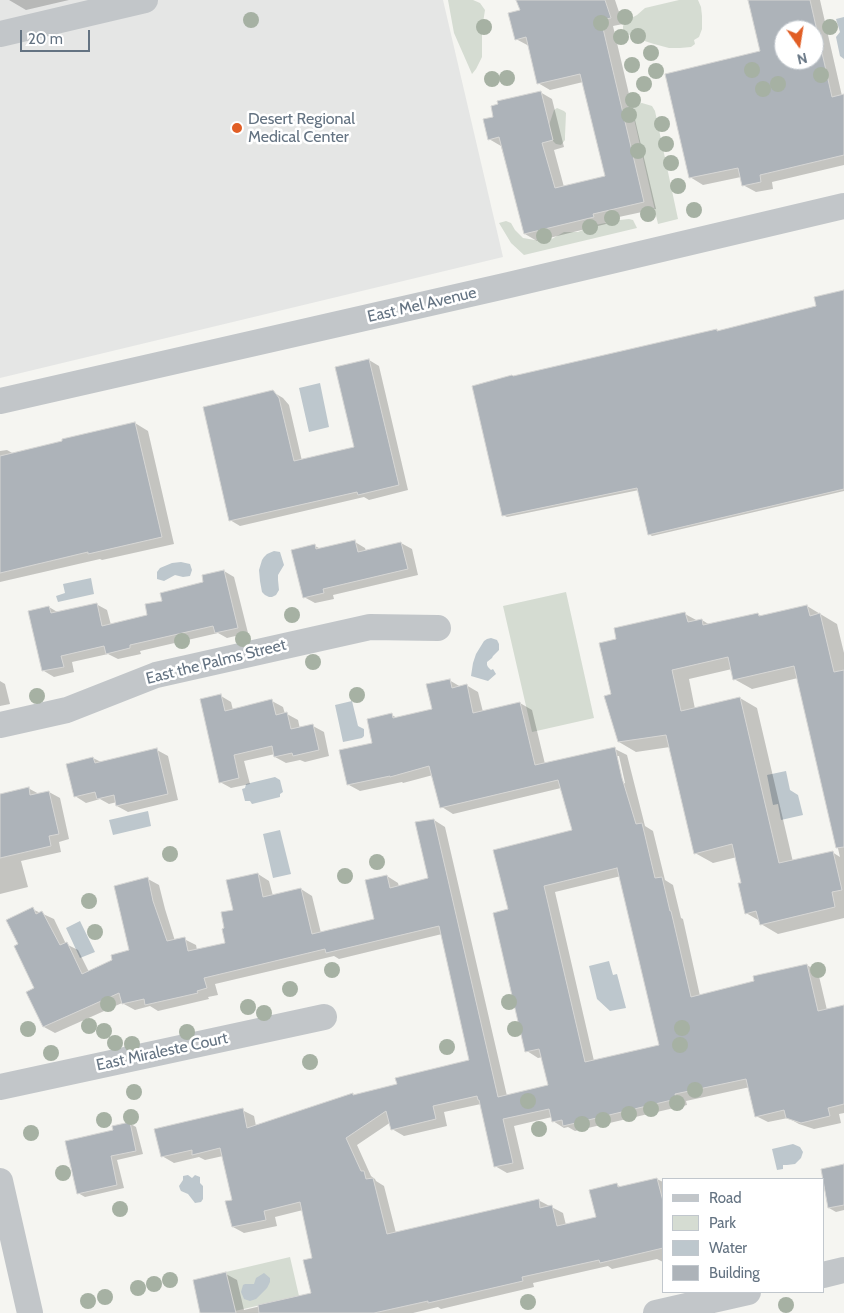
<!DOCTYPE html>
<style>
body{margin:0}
#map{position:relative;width:844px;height:1313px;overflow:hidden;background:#f5f5f1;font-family:Cabin,sans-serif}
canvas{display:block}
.legend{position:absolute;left:662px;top:1178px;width:162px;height:115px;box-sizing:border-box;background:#fff;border:1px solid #c1c7cd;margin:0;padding:6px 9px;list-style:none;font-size:15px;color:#647382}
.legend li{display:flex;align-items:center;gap:10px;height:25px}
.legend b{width:25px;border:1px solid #c1c7cd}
.north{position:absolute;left:774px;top:20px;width:50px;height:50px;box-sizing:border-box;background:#fff;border:1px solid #c1c7cd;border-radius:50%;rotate:167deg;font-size:14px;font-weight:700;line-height:20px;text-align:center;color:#647382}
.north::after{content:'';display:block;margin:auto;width:18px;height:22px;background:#e15e25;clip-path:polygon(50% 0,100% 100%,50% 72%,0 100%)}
.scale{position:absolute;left:20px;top:30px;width:70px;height:22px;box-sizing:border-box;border:2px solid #647382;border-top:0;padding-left:6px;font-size:15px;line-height:18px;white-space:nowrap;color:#647382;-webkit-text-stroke:4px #fff;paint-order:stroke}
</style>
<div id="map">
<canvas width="844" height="1313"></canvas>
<ul class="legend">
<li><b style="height:6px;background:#c2c6c9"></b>Road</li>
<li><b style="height:14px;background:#d5dcd2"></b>Park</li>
<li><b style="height:14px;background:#bdc7cd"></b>Water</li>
<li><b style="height:14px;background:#adb3b9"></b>Building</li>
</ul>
<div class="north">N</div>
<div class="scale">20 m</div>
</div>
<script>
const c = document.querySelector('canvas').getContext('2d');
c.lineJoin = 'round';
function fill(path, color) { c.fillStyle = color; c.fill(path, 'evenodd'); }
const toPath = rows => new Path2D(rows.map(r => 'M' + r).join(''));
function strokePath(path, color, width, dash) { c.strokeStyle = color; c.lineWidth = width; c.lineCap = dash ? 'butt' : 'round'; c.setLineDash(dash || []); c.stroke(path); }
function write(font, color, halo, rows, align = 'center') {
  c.font = font + ' Cabin,sans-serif'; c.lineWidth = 5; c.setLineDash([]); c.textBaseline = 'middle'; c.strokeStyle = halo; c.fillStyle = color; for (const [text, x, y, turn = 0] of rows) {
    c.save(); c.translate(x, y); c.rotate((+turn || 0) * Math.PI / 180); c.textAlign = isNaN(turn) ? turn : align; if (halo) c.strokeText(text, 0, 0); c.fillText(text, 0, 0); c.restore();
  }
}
const built = toPath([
 [0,0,443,0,503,257,0,378]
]);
const green = toPath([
 [448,0,473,0,480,3,485,10,482,29,482,57,476,69,472,74,454,33],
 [679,0,698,0,701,7,702,16,702,29,699,37,694,40,695,44,691,47,680,48,669,48,654,44,632,37,627,33,623,29,623,26,626,21,637,15,645,8],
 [642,103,652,106,655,111,678,219,658,224,634,119,633,109,637,104],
 [557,108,564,111,566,113,565,136,565,140,561,145,556,144,553,141,549,125,554,110],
 [629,219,633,220,637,228,524,255,511,243,499,223,506,221,511,223,515,230,523,238,541,241,550,240,564,232,578,232,595,225,620,220],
 [566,592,594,718,532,732,503,606],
 [290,1257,299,1296,235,1311,226,1272]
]);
const water = toPath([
 [844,17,844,59,840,56,836,37,840,32,836,19],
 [320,383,329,427,309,432,299,388],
 [274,551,280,552,284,565,278,575,278,580,279,590,276,595,272,597,269,597,265,595,262,592,260,581,259,570,262,560,264,557,267,554],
 [181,562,190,564,192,570,190,576,183,577,175,575,164,581,157,579,157,572,160,568,172,563],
 [91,578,94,594,58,602,56,596,65,593,63,584],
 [491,638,497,640,499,644,499,650,493,656,492,658,487,662,487,665,488,667,491,670,493,669,496,674,488,681,471,676,473,663,476,654,484,641,487,639],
 [352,701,358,726,364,729,364,736,362,738,343,742,335,705],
 [786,771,790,790,798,795,803,815,781,820,778,804,773,805,767,775],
 [275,777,280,780,283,792,280,794,280,797,252,804,250,801,245,801,242,789,245,788,246,784],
 [148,811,151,826,113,835,109,820],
 [280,830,291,874,273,878,263,834],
 [80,921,95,952,80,958,66,928],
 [609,961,613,975,617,974,626,1008,610,1011,597,999,589,966],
 [793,1144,800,1147,803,1152,801,1158,795,1164,787,1165,783,1165,783,1169,777,1170,772,1149],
 [188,1175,192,1178,195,1175,200,1177,200,1183,203,1186,203,1199,201,1202,195,1203,188,1194,181,1191,180,1189,179,1186,183,1180,183,1176],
 [264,1273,270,1278,270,1282,267,1288,256,1299,250,1301,244,1299,241,1292,243,1285,245,1284,254,1284,256,1278]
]);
const shadow = toPath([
 [9,0,69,0,26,10],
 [517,0,615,0,623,24,613,26,656,209,605,220,606,224,537,241,525,234,501,146,489,139,494,118,540,92,552,99,564,147,554,150,564,187,607,177,583,82,550,90,538,83,529,46,516,39,521,11],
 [750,0,820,0,842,96,844,95,844,165,772,182,773,189,756,192,743,185,741,177,703,185,690,177,762,52],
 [784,30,814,30,814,60,784,60],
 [844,291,844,491,652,536,649,534,639,490,507,517,503,515,717,331,719,332,818,307],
 [369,360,379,366,408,490,369,500,364,497,240,526,230,520,273,392,283,398,289,405,302,461,356,448],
 [135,423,148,431,174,544,102,560,100,559,0,582,0,451,7,450,14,454],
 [355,542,365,548,366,551,401,543,412,549,418,575,333,595,334,599,315,603,304,597,315,546,321,549],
 [224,571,234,577,248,633,227,638,218,633,140,651,141,654,118,659,108,654,72,662,74,672,54,677,44,671,49,607,59,613,96,604,107,610,111,625,149,616,163,601,205,583],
 [807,606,837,624,844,653,844,918,778,934,761,924,760,921,746,913,743,884,737,857,713,863,695,853,670,747,636,752,619,742,613,695,618,640,685,614,698,621,702,620,710,625,758,614,763,617],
 [732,669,734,679,752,689,798,678,840,857,832,852,793,862,757,708,740,698,695,709,689,679],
 [449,680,461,687,466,685,478,692,483,712,520,703,532,710,545,764,615,749,627,755,645,826,653,831,665,880,673,885,681,918,683,919,700,996,756,982,807,965,818,972,827,1010,844,1006,844,1113,839,1114,841,1123,814,1129,799,1124,788,1118,768,1122,756,1116,750,1087,686,1101,687,1105,575,1131,568,1127,564,1128,553,1121,552,1117,514,1126,524,1169,507,1173,495,1166,481,1104,444,1112,447,1126,404,1136,392,1129,391,1122,357,1145,371,1176,375,1179,376,1181,384,1186,396,1233,538,1200,563,1213,566,1225,598,1218,617,1185,622,1187,657,1179,663,1182,663,1262,657,1259,612,1269,608,1266,533,1283,534,1287,441,1309,438,1307,413,1313,202,1313,226,1274,237,1280,244,1310,312,1294,314,1259,303,1210,275,1217,277,1226,244,1233,233,1227,234,1201,223,1156,205,1160,199,1157,174,1163,162,1156,242,1110,254,1116,256,1126,353,1095,354,1096,398,1085,471,1061,442,934,339,959,334,956,215,984,218,995,208,997,209,999,158,1011,150,1006,135,1010,122,1003,55,1033,44,1027,36,989,19,945,32,909,54,919,66,944,78,950,89,972,131,951,148,879,159,885,165,909,175,941,184,939,196,945,197,950,226,944,234,911,258,874,269,881,273,896,301,889,312,896,321,933,375,920,387,876,398,883,399,887,430,879,434,820,445,827,507,1096,549,1086,543,1057,538,1058,527,1051,509,910,574,831,561,788,453,814,442,807,433,775,403,783,402,782,360,791,349,785,341,751,374,744,392,715,397,718,433,710],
 [616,756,619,756,625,783,623,784],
 [621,876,660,1046,594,1061,555,892],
 [0,681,5,684,10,704,0,706],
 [221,696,231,702,233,710,272,701,283,707,285,714,287,714,298,720,300,729,313,726,324,732,329,756,305,762,300,760,286,763,275,757,275,754,244,761,250,784,231,788,220,782],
 [157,750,168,756,178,800,128,812,117,806,117,802,109,804,100,799,86,803,75,796,93,758,101,762],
 [28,788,39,794,49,792,60,798,69,839,59,842,61,852,21,861,28,887,0,894,0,795],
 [129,1123,136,1127,143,1154,117,1160,124,1188,85,1197,78,1193,115,1131],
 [844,1166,844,1210,836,1212,829,1208]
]);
const building = toPath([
 [516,0,605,0,611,18,601,20,644,202,593,214,594,217,524,234,499,137,488,140,483,119,493,117,491,106,498,104,497,101,541,91,553,140,542,143,555,188,605,176,580,74,537,84,526,37,515,40,508,13,520,10,516,0],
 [748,0,810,0,832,97,844,94,844,155,760,175,761,182,742,186,738,168,689,178,665,74,760,51,748,0],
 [784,30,814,30,814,60,784,60,784,30],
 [844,290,844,489,648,535,637,488,502,516,472,386,512,375,513,376,717,329,717,331,816,306,814,297,844,290],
 [369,359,399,485,358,495,357,492,229,521,203,407,273,390,279,398,294,461,354,447,335,367,369,359],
 [135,422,162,537,88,554,88,552,0,573,0,456,62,441,62,439,135,422],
 [355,540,358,552,401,542,408,569,323,589,324,593,303,598,291,550,315,544,316,549,355,540],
 [224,570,238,628,215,633,213,626,130,645,130,648,106,654,104,646,61,656,64,667,42,671,28,611,49,606,51,613,97,603,102,626,147,615,145,604,162,601,160,593,203,582,202,575,224,570],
 [807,605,810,616,820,613,834,672,844,670,844,847,836,848,794,666,733,680,728,657,672,670,681,711,740,697,779,863,833,851,842,890,832,892,835,907,760,925,756,911,745,914,738,883,741,883,732,844,694,854,666,735,618,742,604,696,611,694,599,643,616,639,614,628,685,612,688,622,702,619,703,625,758,613,759,616,807,605],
 [450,679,452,688,467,684,473,713,520,702,535,765,615,747,622,778,636,824,642,823,655,878,662,877,670,911,671,911,691,997,754,981,753,976,807,964,818,1011,844,1005,844,1104,828,1108,830,1116,801,1123,786,1118,784,1110,755,1117,746,1079,675,1094,676,1099,563,1126,562,1120,552,1122,549,1109,503,1119,513,1163,494,1167,479,1100,478,1100,477,1096,433,1106,436,1119,391,1130,386,1111,346,1138,361,1171,364,1171,366,1179,373,1178,387,1234,539,1199,540,1208,552,1205,557,1226,596,1217,589,1190,617,1183,618,1187,657,1178,663,1201,663,1248,600,1263,599,1260,522,1277,523,1281,428,1303,428,1301,374,1313,259,1313,258,1305,311,1293,303,1260,312,1258,300,1202,264,1211,266,1220,232,1227,225,1201,232,1200,220,1148,192,1155,192,1150,161,1157,154,1129,243,1108,247,1128,353,1093,353,1095,397,1084,395,1078,469,1060,439,926,326,953,325,949,204,978,207,988,197,991,198,993,145,1005,144,999,122,1004,119,993,43,1027,26,992,34,988,14,946,18,944,6,920,33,907,36,914,42,911,60,945,67,942,82,974,112,960,111,955,129,950,114,886,148,877,153,901,167,941,185,937,188,951,225,943,222,929,224,928,221,912,233,910,226,880,258,873,263,897,301,888,312,934,374,919,365,880,387,875,390,888,428,878,415,822,434,819,498,1097,548,1085,539,1049,525,1052,493,913,508,909,493,850,572,830,558,780,440,808,429,766,390,777,390,776,347,785,339,750,372,743,367,719,392,713,393,718,432,709,426,684,450,679],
 [617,868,659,1045,585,1062,544,886,617,868],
 [221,694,225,711,272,699,276,715,287,712,291,729,313,724,319,750,293,756,292,753,274,757,272,746,234,755,239,778,219,783,200,699,221,694],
 [157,748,168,794,116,806,114,795,97,799,95,792,74,797,66,764,93,757,95,763,157,748],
 [29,787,30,795,49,791,59,834,49,836,51,846,0,858,0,794,29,787],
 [130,1122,136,1151,111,1156,117,1185,77,1194,65,1141,113,1130,112,1126,130,1122],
 [844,1164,844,1205,828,1208,821,1169,844,1164],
 [226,1272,236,1313,200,1313,193,1280,226,1272]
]);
const minor = toPath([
 [0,34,145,0],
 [0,401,509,285,844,206],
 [0,725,67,710,156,675,285,646,370,627,438,628],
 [0,1087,324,1017],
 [0,1181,30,1313],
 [823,1275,844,1270],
 [656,1313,748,1292]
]);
const trees = [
 [625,17],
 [251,20],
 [601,23],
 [484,27],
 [830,27],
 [638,36],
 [621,37],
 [651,53],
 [632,65],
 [752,70],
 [656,71],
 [821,75],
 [507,78],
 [492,79],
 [644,84],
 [778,84],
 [763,89],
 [633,100],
 [629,115],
 [662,124],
 [666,144],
 [638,151],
 [671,163],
 [678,186],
 [694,210],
 [648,214],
 [612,218],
 [590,227],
 [544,236],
 [292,615],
 [243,639],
 [182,641],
 [313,662],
 [357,695],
 [37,696],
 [170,854],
 [377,862],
 [345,876],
 [89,901],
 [95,932],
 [332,970],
 [818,970],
 [290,989],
 [509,1002],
 [108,1004],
 [248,1007],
 [264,1013],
 [89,1026],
 [682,1028],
 [28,1029],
 [515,1029],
 [104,1031],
 [187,1032],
 [115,1043],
 [132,1044],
 [680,1045],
 [447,1047],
 [51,1053],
 [310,1062],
 [695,1090],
 [134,1092],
 [528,1101],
 [677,1103],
 [651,1109],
 [629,1114],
 [131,1117],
 [104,1120],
 [603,1120],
 [582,1124],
 [539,1129],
 [31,1133],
 [63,1173],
 [120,1209],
 [170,1280],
 [154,1284],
 [138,1288],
 [105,1297],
 [88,1301],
 [528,1302],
 [786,1305]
];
const markers = [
 [237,128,6,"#e15e25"]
];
const poiNames = [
 ["Desert Regional",248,119],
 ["Medical Center",248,137]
];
const streetNames = [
 ["East Mel Avenue",422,305,-13],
 ["East the Palms Street",216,662,-14],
 ["East Miraleste Court",162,1052,-12]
];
fill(built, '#e5e6e5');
fill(green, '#d5dcd2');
fill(water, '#bdc7cd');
fill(shadow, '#0003');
fill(building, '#adb3b9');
strokePath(building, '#d6d6d4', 1);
strokePath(minor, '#c2c6c9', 26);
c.fillStyle = '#a6b1a3';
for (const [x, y] of trees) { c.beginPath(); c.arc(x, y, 8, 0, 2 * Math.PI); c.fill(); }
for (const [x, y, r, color] of markers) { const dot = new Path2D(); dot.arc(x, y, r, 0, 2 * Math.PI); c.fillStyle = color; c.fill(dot); strokePath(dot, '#fff', 2); }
write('16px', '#647382', '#fff', poiNames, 'left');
write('16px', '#647382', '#fff', streetNames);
</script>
